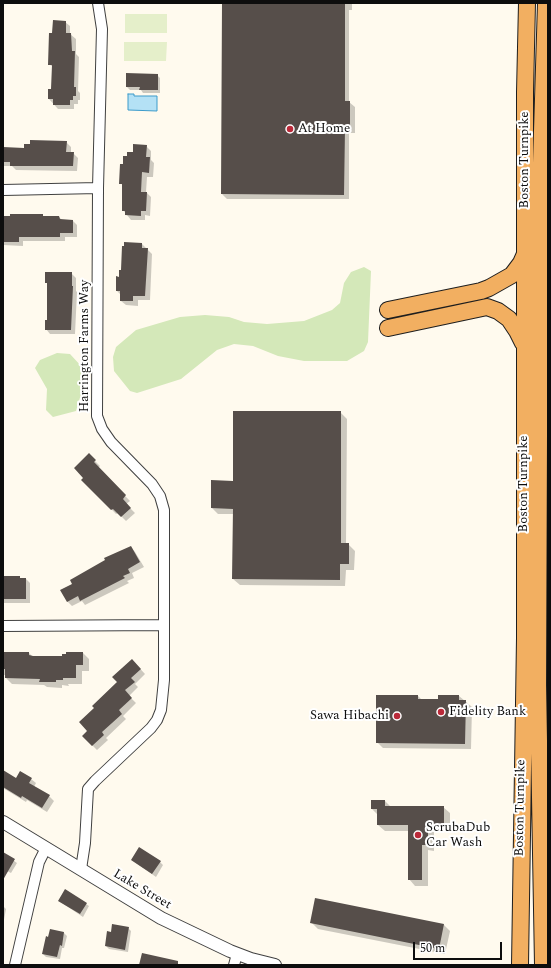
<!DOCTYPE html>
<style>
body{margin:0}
#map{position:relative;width:551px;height:968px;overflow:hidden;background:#fffaee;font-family:Spectral,serif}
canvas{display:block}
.frame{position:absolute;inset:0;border:4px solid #0d0d0d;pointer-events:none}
.scale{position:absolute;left:413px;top:942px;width:89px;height:18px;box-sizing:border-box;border:2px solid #0d0d0d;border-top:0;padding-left:5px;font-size:12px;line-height:14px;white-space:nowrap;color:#0d0d0d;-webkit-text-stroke:3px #fff;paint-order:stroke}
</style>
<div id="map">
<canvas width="551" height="968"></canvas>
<div class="frame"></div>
<div class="scale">50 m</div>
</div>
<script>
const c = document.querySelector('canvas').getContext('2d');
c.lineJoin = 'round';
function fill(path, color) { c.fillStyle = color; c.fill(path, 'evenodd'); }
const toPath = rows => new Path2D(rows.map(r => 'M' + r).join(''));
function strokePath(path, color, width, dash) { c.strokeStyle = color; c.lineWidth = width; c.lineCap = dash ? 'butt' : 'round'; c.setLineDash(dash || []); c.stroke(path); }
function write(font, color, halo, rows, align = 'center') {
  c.font = font + ' Spectral,serif'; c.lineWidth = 4; c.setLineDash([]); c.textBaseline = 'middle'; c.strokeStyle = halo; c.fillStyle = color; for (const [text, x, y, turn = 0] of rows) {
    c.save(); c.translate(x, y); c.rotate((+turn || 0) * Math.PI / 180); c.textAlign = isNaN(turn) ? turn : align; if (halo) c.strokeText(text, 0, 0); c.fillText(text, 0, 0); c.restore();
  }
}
const green = toPath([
 [364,267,371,271,368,342,364,351,347,361,304,361,278,356,253,346,234,344,217,350,181,379,137,393,130,391,114,371,113,357,116,347,136,330,180,317,205,315,229,317,244,322,267,324,304,321,332,310,340,303,344,283,351,272],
 [57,353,70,354,82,367,84,384,76,411,53,417,46,410,47,389,35,368,40,360]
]);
const pitch = toPath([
 [125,14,167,14,167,33,125,33],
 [124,42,167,42,166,61,124,61]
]);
const water = toPath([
 [128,94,134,94,134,96,157,96,157,111,128,110,128,94]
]);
const shadow = toPath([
 [223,3,352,3,352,10,349,10,349,102,355,107,355,133,349,133,349,199,227,199,222,194],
 [65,22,70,26,70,34,76,39,76,54,79,57,78,91,80,93,80,100,78,100,78,104,74,104,74,109,58,109,49,99,52,90,53,67,49,64,53,34],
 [157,75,160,78,160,93,143,93,141,90,130,90,127,87],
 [66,142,71,147,71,153,73,153,78,158,77,171,16,170,12,166,3,166,3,148,25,149],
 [146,146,151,151,151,160,154,163,153,177,147,177,146,192,151,197,150,216,145,215,145,220,131,220,123,210,124,186,120,183,124,165,134,153],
 [42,215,45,217,59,217,62,220,73,221,77,225,77,237,65,237,65,241,23,241,23,246,3,245,3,221],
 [142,244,152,254,150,300,138,300,138,306,126,305,121,301,121,295,117,291,120,278,122,271],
 [71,273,76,278,76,291,77,292,75,334,50,334,46,329,48,321,48,284,46,282],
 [340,412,347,419,346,544,348,544,355,551,354,570,346,570,345,586,240,585,233,579,234,514,218,514,212,508,234,482],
 [89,455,100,466,98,468,130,501,126,504,135,513,126,521,118,513,116,514,83,480,85,478],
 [131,547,135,552,144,567,132,573,134,578,127,581,129,583,85,605,82,601,72,606,67,601,73,584],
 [3,577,19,577,21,579,26,579,30,583,30,603,3,603],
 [3,652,29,653,32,656,63,657,67,655,83,653,89,659,89,671,82,671,82,684,68,684,69,686,62,685,62,688,47,687,44,685,12,684,6,678,6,675,3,675],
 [132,660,145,674,135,684,138,687,129,696,136,703,123,716,126,719,106,738,108,740,97,750,83,736,88,731,95,708,119,682],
 [418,696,422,700,439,700,459,696,465,701,472,707,471,749,383,748,377,742],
 [3,775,16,779,31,779,36,783,34,787,49,796,54,801,47,812,27,800,26,802,3,788],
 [385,801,391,807,443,807,450,813,450,831,434,831,434,851,428,850,428,886,415,886,409,879,409,831,385,831,378,825,378,815,372,809],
 [3,853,17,863,11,873,3,869],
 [132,860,160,862,163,865,156,877],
 [59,901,86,904,89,906,83,917],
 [3,906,6,909,3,925],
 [311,922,444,925,450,931,445,954,318,929],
 [128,928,131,931,128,952,109,949,106,946,112,933],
 [51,930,64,933,67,936,64,948,62,948,60,959,46,957,43,954,49,938]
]);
const building = toPath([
 [222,3,345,3,345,101,350,101,350,129,345,129,344,195,221,194],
 [53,20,66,21,66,33,71,33,72,51,75,51,74,87,76,87,76,96,73,96,73,100,70,100,70,105,53,105,53,99,48,99,48,89,51,89,52,65,48,65,49,33,52,33],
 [126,73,158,74,158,90,139,90,140,87,126,87],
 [30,140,67,141,66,152,74,152,73,166,10,166,10,162,3,162,3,147,24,148,24,144,30,144],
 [133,144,147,145,146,157,150,157,149,173,142,172,141,192,147,192,146,211,141,211,141,216,125,215,125,211,122,211,122,184,119,184,120,164,123,164,123,156,127,156,127,152,133,152],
 [10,214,43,214,43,216,59,216,60,219,73,220,73,233,60,233,60,237,19,237,19,242,3,242,3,216,10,216],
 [124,242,142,243,142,248,148,248,145,296,133,296,133,301,120,301,120,291,116,291,116,276,119,277,119,270,121,270,122,246,124,246],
 [45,272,72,272,72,286,73,286,71,330,45,330,45,320,47,320,47,283,45,283],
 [233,411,341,411,341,543,349,543,349,564,340,564,340,580,232,579,233,509,211,508,211,480,233,481],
 [89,453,96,460,94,462,126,495,123,499,131,508,121,517,113,509,111,510,81,480,83,478,74,468],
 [131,546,140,562,128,569,130,573,123,576,125,578,80,601,78,596,67,602,60,590,72,584,70,580,105,560,104,558],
 [3,576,20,576,20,578,26,578,26,599,3,599],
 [3,652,29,652,29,655,33,656,62,656,62,654,66,654,66,652,83,652,83,665,76,665,76,678,63,678,63,680,56,680,56,682,39,682,40,679,5,678,5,669,3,669],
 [132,659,141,669,131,678,135,682,125,690,132,698,119,710,122,714,102,732,104,735,92,746,82,736,87,731,79,722,94,708,92,706,117,682,112,677],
 [376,695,418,695,418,699,438,699,438,695,459,695,459,700,466,700,465,744,376,743],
 [3,770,16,778,20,771,32,778,29,783,50,795,42,808,22,796,21,798,3,787],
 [371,800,385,800,385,806,444,806,444,825,428,825,428,845,422,845,422,880,408,880,408,825,377,825,377,809,371,809],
 [139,847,161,861,152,874,131,860],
 [3,852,15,859,3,880],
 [65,889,87,903,80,914,58,901],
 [315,898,444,924,439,949,310,923],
 [112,924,129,927,125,950,105,946,107,931,111,932],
 [50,929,64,932,62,946,60,945,57,957,42,954,46,936,48,937],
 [142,953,178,961,178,965,139,965]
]);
const minor = toPath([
 [98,3,102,29,98,188],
 [3,190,98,188,97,416,102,429,111,442,152,484,160,496,164,510,164,680,161,710,157,720,151,728,95,781,88,789,85,843,81,869],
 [3,626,164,625],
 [15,965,39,862,46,848],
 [234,965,237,954]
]);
const tertiary = toPath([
 [3,822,161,918,230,951,251,959,275,965]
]);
const trunk = toPath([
 [388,310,481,291,489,288,512,275,521,263,525,254],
 [388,328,487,307,498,311,509,319,517,331,523,343],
 [520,965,525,638,525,92,527,3],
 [543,965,538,685,539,436,541,316,541,163,546,3]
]);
const markers = [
 [290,129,4,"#ba2939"],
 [441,712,4,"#ba2939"],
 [397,716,4,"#ba2939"],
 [418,835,4,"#ba2939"]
];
const poiNames = [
 ["At Home",298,129],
 ["Fidelity Bank",449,712],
 ["Sawa Hibachi",389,716,"right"],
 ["ScrubaDub",426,828],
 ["Car Wash",426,843]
];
const streetNames = [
 ["Boston Turnpike",525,160,-90],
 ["Harrington Farms Way",85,346,-90],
 ["Boston Turnpike",524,484,-90],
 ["Boston Turnpike",521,808,-89],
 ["Lake Street",142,890,31]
];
fill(green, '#d4e8b9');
fill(pitch, '#e5efca');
fill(water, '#b4e1f5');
strokePath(water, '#3d9bca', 1);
fill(shadow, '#0003');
fill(building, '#564e4a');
strokePath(minor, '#404040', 12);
strokePath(tertiary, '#404040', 14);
strokePath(trunk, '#1e1e1e', 18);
strokePath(minor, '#fff', 10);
strokePath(tertiary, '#fff', 12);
strokePath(trunk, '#f2af61', 16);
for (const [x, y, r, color] of markers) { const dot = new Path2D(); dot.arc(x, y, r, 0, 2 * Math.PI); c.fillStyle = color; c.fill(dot); strokePath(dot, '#fff', 1.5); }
write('13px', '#0d0d0d', '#fff', poiNames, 'left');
write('13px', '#0d0d0d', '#fff', streetNames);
</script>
